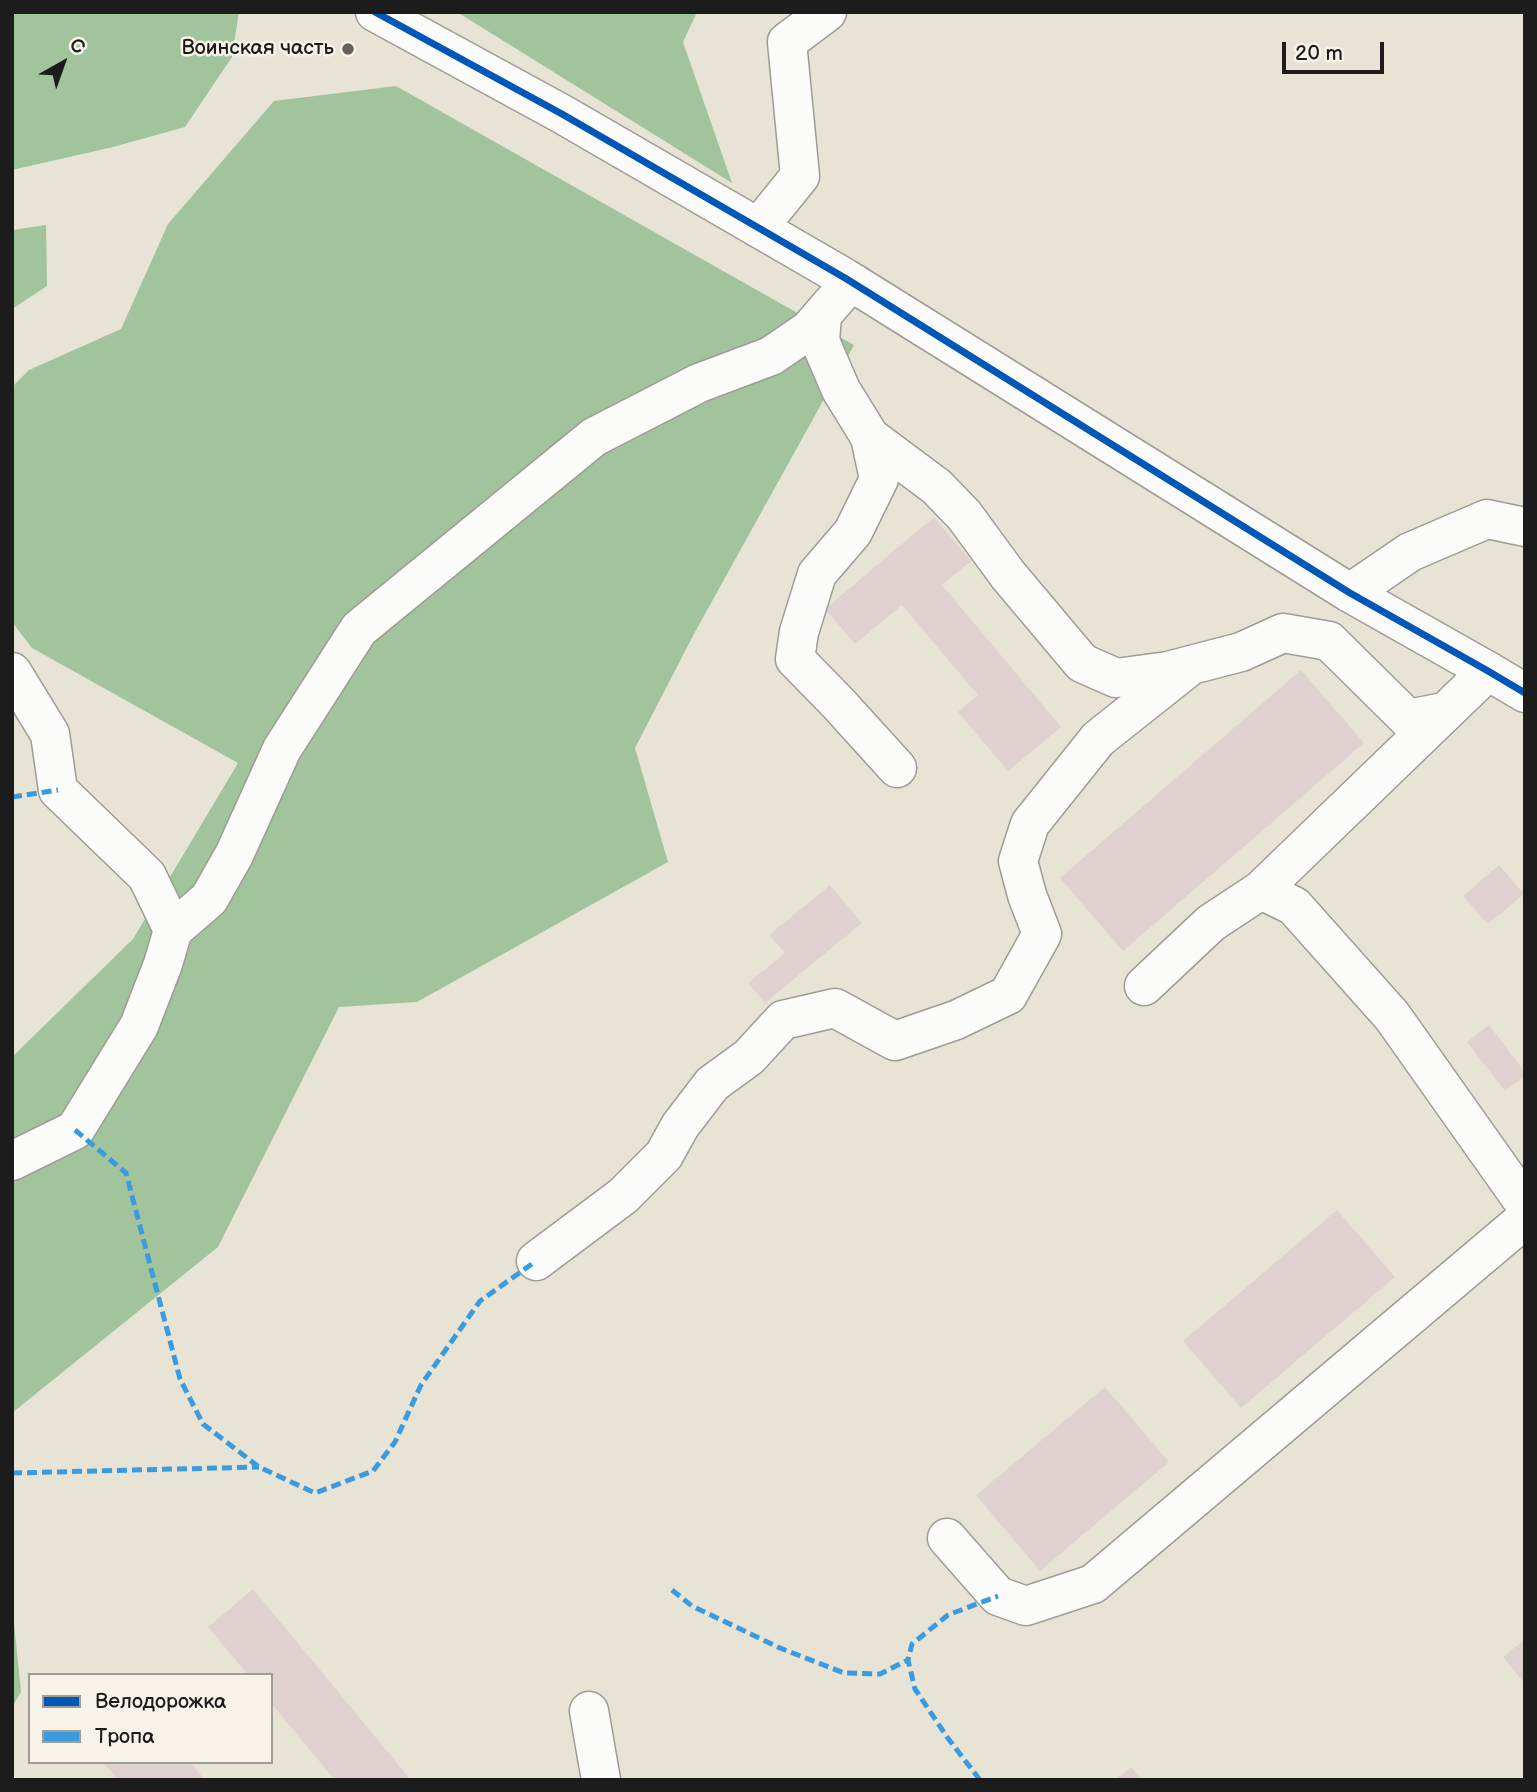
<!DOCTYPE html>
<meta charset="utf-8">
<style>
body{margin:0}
#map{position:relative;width:1537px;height:1792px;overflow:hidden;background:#e7e4d6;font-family:"Balsamiq Sans",sans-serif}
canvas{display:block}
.frame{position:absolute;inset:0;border:14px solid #1c1c1c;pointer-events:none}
.legend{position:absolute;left:28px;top:1673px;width:245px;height:91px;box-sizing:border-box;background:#f7f3e8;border:2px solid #9f9d96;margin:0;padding:9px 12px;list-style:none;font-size:21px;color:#1c1c1c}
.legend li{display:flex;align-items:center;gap:14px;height:35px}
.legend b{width:35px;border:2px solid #9f9d96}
.north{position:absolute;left:28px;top:28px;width:70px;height:70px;-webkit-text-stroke:5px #f7f3e8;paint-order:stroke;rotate:40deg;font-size:19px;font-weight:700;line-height:28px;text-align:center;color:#1c1c1c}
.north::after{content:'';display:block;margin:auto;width:24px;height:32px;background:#1c1c1c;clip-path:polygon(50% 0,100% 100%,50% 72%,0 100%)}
.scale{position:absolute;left:1282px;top:42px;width:102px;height:32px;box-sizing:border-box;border:4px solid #1c1c1c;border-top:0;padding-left:9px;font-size:21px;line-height:24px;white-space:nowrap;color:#1c1c1c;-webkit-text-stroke:5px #f7f3e8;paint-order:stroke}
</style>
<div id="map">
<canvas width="1537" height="1792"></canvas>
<div class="frame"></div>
<ul class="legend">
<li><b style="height:9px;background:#0057b8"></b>Велодорожка</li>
<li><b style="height:9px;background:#3c9bdf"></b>Тропа</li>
</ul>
<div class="north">С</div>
<div class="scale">20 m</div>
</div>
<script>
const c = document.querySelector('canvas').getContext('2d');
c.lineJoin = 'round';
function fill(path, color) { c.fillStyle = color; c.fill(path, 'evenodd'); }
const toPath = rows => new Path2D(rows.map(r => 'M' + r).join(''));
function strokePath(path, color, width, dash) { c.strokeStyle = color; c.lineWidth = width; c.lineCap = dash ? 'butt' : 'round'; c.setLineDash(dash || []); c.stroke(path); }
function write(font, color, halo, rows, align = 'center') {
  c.font = font + ' "Balsamiq Sans",sans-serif'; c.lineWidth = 5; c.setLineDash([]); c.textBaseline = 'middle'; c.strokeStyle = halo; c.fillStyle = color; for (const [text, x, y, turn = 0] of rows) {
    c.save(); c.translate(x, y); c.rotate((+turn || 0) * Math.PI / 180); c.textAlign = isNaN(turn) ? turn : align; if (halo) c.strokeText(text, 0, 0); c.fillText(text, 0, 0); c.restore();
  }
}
const forest = toPath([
 [12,12,239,12,232,57,185,127,113,147,12,170],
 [457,12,697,12,683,42,732,183],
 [396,86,854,345,695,632,635,748,668,862,417,1002,339,1007,218,1247,12,1413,12,1057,133,939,238,763,32,648,12,622,12,387,29,370,121,329,168,224,274,101],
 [46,225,47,286,12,309,12,230],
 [12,1603,21,1692,12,1707]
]);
const building = toPath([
 [934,517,971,561,942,585,1061,727,1008,771,958,712,978,695,902,605,855,644,825,609],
 [1301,670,1364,743,1123,951,1060,878],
 [1499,865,1524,894,1488,924,1463,896],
 [830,885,862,923,765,1003,748,983,785,953,769,935],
 [1489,1025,1525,1072,1525,1075,1505,1091,1467,1042],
 [1337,1210,1395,1277,1241,1408,1183,1341],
 [1105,1387,1169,1462,1040,1571,976,1495],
 [253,1589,411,1780,335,1780,271,1703,271,1675,248,1675,208,1627],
 [1525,1639,1525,1684,1503,1657],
 [103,1762,190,1762,205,1780,118,1780],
 [1131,1767,1142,1780,1115,1780]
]);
const minor = toPath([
 [375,12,562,114,845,278,1350,593,1488,671,1525,693],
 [758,228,800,176,787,42,827,12],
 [822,315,820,341,841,390,870,437,879,479,853,532,817,574,799,632,795,659,838,703,897,768],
 [870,437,937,487,964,515,1008,575,1082,663,1116,678,1168,671,1241,652,1283,633,1329,641,1408,719,1444,712],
 [1350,593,1410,552,1487,519,1525,527],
 [12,672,50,734,58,790,147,876,173,930,163,964,139,1026,75,1130,12,1161],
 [1261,890,1294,906,1392,1016,1525,1204],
 [173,930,209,899,234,855,282,749,359,629,594,437,699,383,771,356,809,330,841,293,845,278],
 [1144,986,1211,923,1261,890,1488,671],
 [536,1261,623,1196,664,1155,680,1126,712,1084,749,1057,783,1020,835,1008,895,1041,956,1020,1008,995,1042,934,1027,895,1018,861,1030,824,1098,739,1190,666],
 [947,1538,998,1596,1026,1606,1093,1584,1525,1219],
 [589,1711,601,1780]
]);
const quiet = toPath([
 [12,797,58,790],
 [75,1130,126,1173,180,1379,203,1424,259,1467,315,1493,373,1471,395,1442,421,1385,480,1301,536,1261],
 [12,1473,259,1467],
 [672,1590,692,1606,780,1648,844,1673,880,1674,908,1660],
 [980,1780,947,1737,915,1689,908,1660,912,1644,948,1615,998,1596]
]);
const cycleway = toPath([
 [375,12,562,114,845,278,1350,593,1488,671,1525,693]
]);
const markers = [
 [348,49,7,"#63625d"]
];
const poiNames = [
 ["Воинская часть",334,49]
];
fill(forest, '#a2c49c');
fill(building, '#dfd1d0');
strokePath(minor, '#9e9c95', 41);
strokePath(minor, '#fbfbf9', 38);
strokePath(quiet, '#3c9bdf', 5, [10, 5]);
strokePath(cycleway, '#0057b8', 7);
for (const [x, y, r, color] of markers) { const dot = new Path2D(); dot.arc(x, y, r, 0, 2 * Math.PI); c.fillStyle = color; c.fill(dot); strokePath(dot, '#f7f3e8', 2.5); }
write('21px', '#1c1c1c', '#f7f3e8', poiNames, 'right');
</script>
